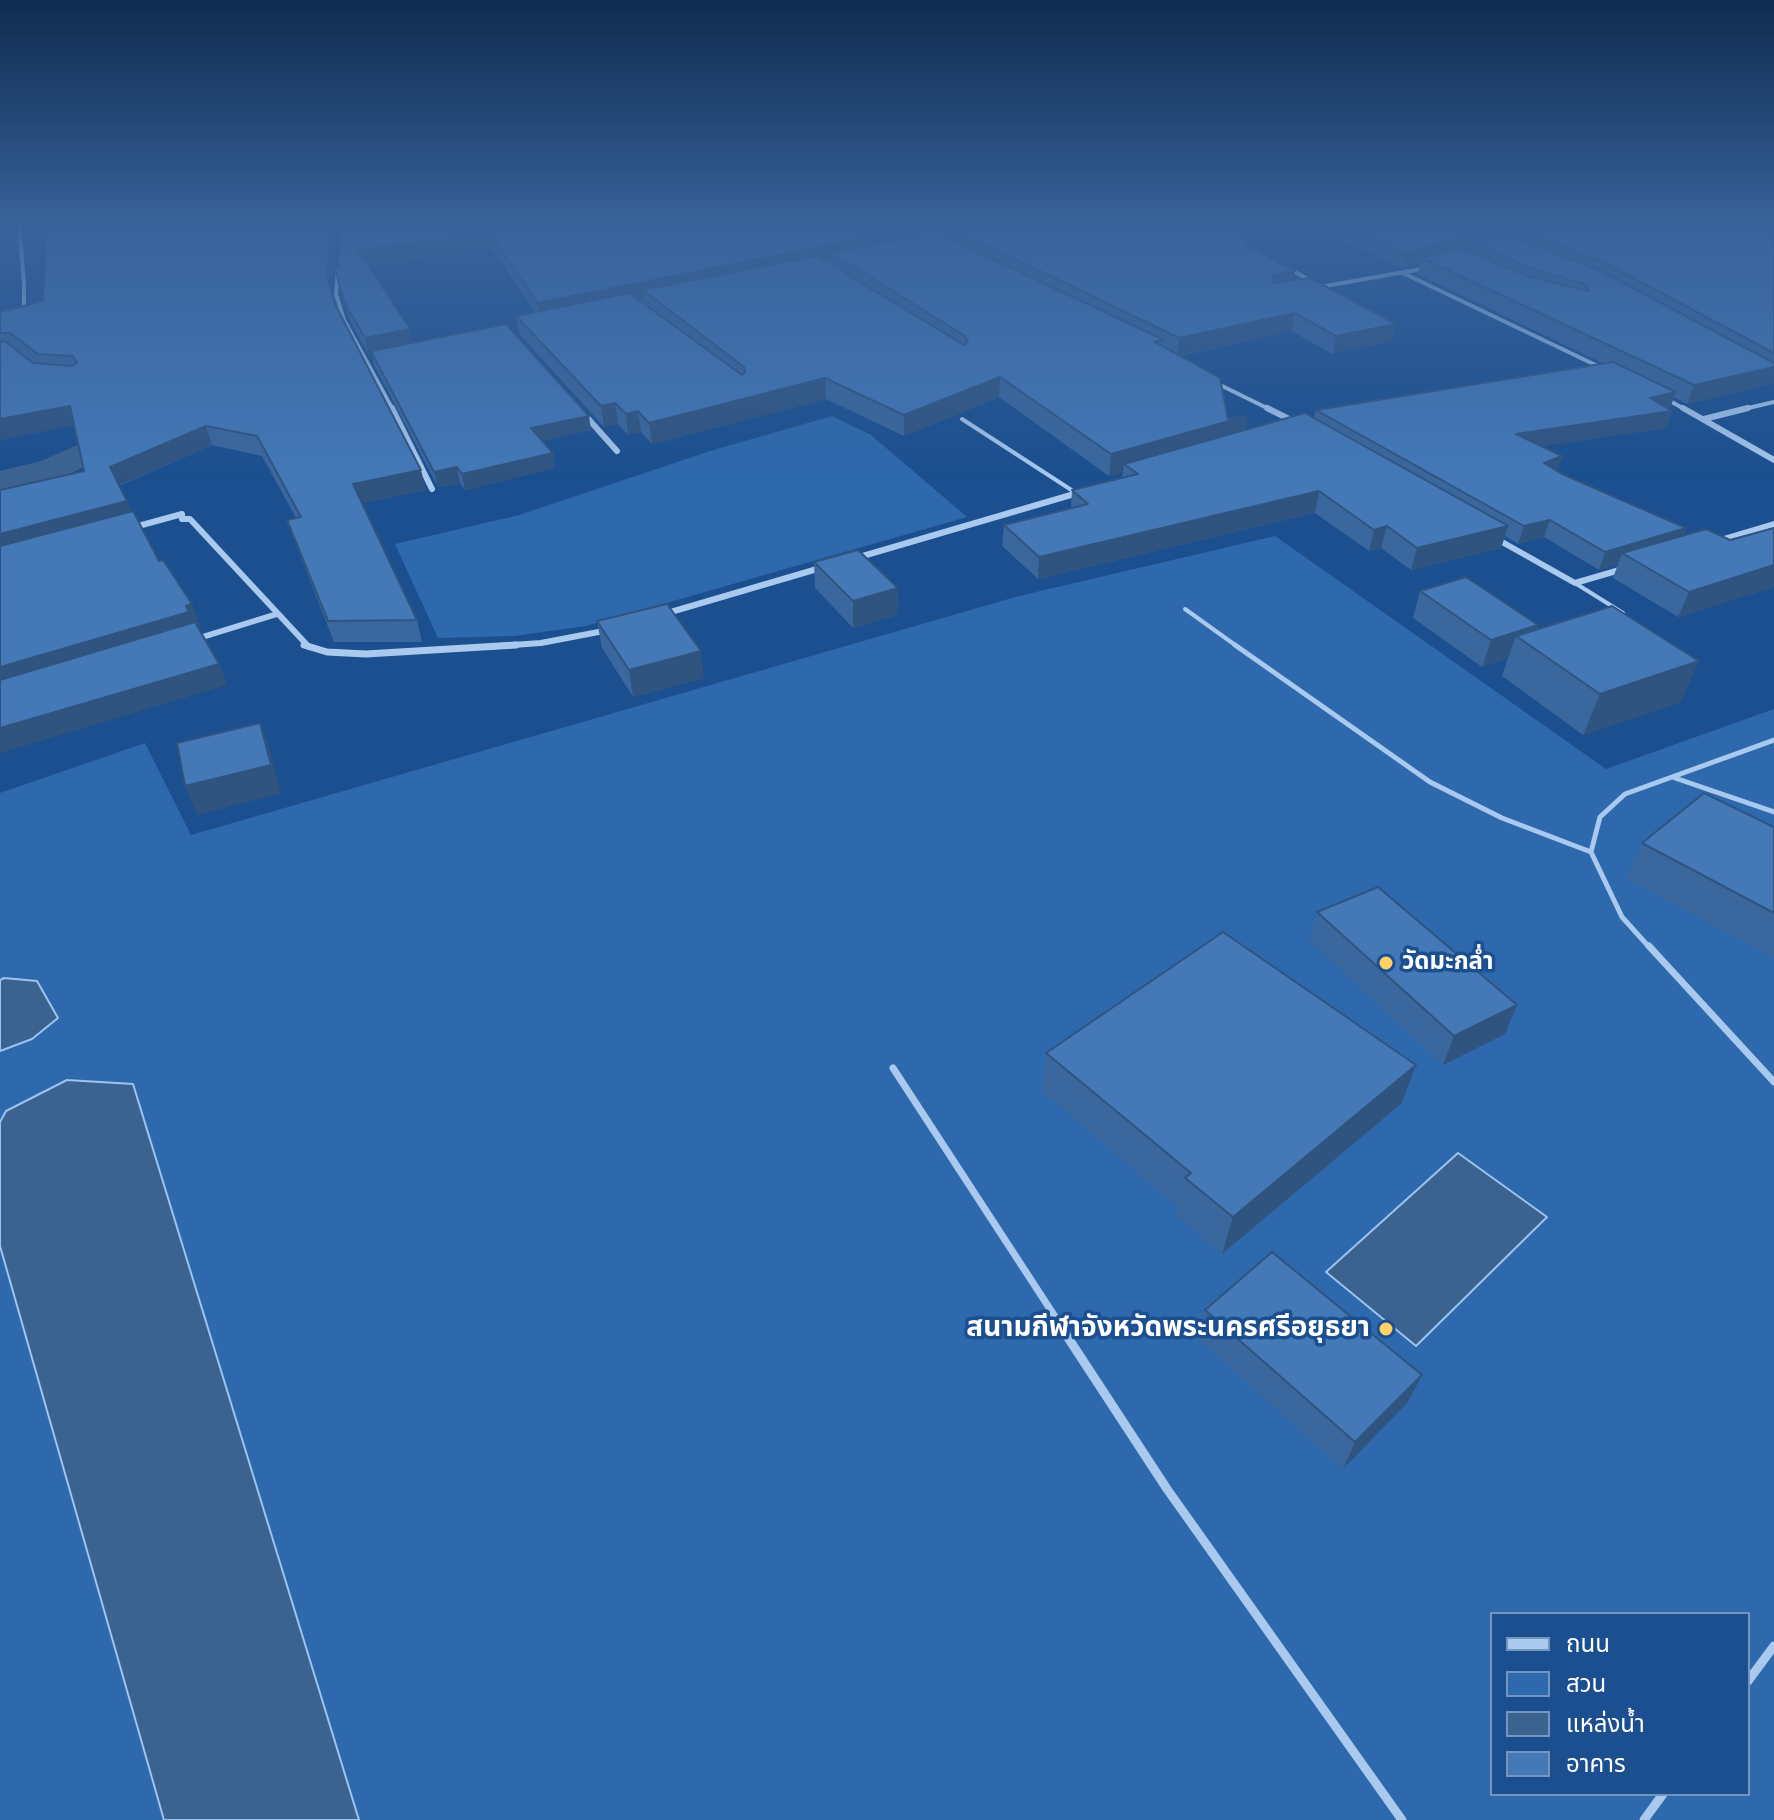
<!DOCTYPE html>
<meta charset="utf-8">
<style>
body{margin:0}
#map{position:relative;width:1774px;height:1820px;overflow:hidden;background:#1b4f8f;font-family:Poppins,"Noto Sans Thai",sans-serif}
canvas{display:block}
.legend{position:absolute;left:1490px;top:1612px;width:260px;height:184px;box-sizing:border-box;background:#1b4f8f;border:2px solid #7695bc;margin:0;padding:10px 14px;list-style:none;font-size:24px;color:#fff}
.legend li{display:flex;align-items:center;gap:16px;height:40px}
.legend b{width:40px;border:2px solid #7695bc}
</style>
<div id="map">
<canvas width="1774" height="1820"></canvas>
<ul class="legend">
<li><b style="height:10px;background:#a9c9ee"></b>ถนน</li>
<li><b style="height:22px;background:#2e69ad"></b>สวน</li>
<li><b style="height:22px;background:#3c6290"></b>แหล่งน้ำ</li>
<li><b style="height:22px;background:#4478b7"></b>อาคาร</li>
</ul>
</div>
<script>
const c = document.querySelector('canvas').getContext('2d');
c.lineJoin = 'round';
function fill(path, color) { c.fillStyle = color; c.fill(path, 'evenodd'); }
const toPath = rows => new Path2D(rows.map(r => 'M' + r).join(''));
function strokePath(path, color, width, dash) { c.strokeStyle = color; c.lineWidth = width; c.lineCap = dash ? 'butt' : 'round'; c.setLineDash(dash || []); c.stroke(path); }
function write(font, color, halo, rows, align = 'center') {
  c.font = font + ' Poppins,"Noto Sans Thai",sans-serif'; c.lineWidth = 7; c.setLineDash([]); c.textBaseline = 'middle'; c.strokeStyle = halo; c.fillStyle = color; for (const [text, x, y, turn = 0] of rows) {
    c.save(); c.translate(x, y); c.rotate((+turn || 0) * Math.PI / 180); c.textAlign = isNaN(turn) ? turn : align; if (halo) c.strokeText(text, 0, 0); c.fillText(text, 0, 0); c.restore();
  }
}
const green = toPath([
 [832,416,871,435,967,517,586,626,514,636,438,638,395,544,519,515,710,451],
 [1275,536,1606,769,1774,709,1774,1820,359,1820,133,1084,6,1111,0,1122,0,1051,32,1039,37,982,0,980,0,793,145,743,191,835,1019,596],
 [1492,1614,1748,1614,1748,1794,1492,1794],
 [0,1246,164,1820,0,1820]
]);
const water = toPath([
 [4,978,37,981,58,1018,32,1039,0,1051,0,980,4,978],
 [67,1080,133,1084,359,1820,164,1820,0,1246,0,1122,6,1111,67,1080],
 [1458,1153,1547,1217,1416,1346,1326,1272,1458,1153]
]);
const canal = toPath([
 [145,415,157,418,162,425,157,432,65,476,0,493,0,471,41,461,145,415]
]);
const laneFar3 = toPath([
 [962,419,1076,493],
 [1575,583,1623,613],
 [1185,609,1238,647]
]);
const laneFar2 = toPath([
 [1235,645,1430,782,1502,818,1591,852],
 [1675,778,1774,812],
 [1650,948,1622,917,1591,852,1600,817,1625,794,1774,740]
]);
const laneFar1 = toPath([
 [1649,946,1774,1082],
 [893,1068,1065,1332]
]);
const lane = toPath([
 [1063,1330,1167,1489,1402,1820],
 [1748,1681,1774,1646],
 [1644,1820,1663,1794]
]);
const streetFar2 = toPath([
 [19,224,24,283,24,309,19,312],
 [1287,268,1314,282],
 [338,269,336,294,344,320,393,410],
 [1403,273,1604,369],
 [1314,288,1427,268],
 [1212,381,1271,410],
 [1663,397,1686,410],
 [1740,410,1774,402]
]);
const streetFar1 = toPath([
 [392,408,432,489],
 [1267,408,1297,423],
 [1683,408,1774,460],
 [583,413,617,451],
 [1704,419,1748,408],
 [131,528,182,514,182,519,190,519,309,647],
 [1495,538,1575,583,1623,569],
 [1717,541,1774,524],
 [856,558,1081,492],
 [664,614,824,567],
 [196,639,277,614],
 [484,647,541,643,609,630]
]);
const street = toPath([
 [304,645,327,652,366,654,516,645]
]);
const wall = toPath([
 [336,224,331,292,335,304,426,490,362,503,417,620,422,642,334,642,294,540,287,520,296,518,262,456,212,445,119,486,131,512,159,561,200,625,198,626,219,664,227,685,84,471,74,425,0,440,0,312,43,301,48,226],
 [341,224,1258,224,1248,243,1246,241,1245,244,1294,280,1392,341,1333,354,1291,331,1180,356,1228,419,1247,416,1245,430,1314,418,1316,410,1602,363,1418,274,1420,263,1401,268,1306,224,1774,224,1774,383,1687,404,1674,397,1670,408,1667,408,1672,411,1666,428,1542,446,1557,471,1686,528,1683,536,1730,540,1774,528,1774,587,1678,617,1613,578,1618,564,1599,570,1544,537,1518,544,1505,536,1501,548,1411,570,1381,548,1369,551,1315,513,1038,579,1002,546,1004,525,1071,508,1072,490,1122,478,1123,472,1109,476,999,397,904,436,826,399,652,444,641,432,628,435,618,424,604,427,520,335,516,316,535,312,492,249,368,266,413,342,591,430,542,441,555,468,465,490,460,483,438,487,374,365,372,355,369,356,349,318,337,276],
 [814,562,898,588,897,615,853,628,815,588],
 [1420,591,1538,625,1536,630,1681,702,1583,735,1502,676,1508,658,1482,667,1413,618],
 [597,621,704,678,633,697,602,648],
 [1774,827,1774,958,1626,878,1642,843],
 [1317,912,1517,1005,1505,1034,1443,1065,1309,940],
 [1046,1053,1402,1103,1222,1254,1177,1216,1179,1208,1042,1091],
 [1205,1310,1422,1375,1408,1402,1343,1469,1198,1338]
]);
const shadedWall = toPath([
 [331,224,336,224,331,294,327,277],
 [482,224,534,224,489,233,492,249,362,267,358,250,480,226],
 [1252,224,1258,224,1248,243,1251,227],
 [1519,224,1579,224,1525,232,1523,238,1483,248,1476,244,1474,250,1429,261,1422,258,1420,263,1401,268,1405,252],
 [919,227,919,243,832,253,832,261,652,298,643,290,644,300,541,321,538,303],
 [1295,271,1292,288,1270,292,1273,275],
 [1295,313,1291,331,1177,356,1179,338],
 [1396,324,1392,341,1333,354,1336,336],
 [410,329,414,347,371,351,372,355,369,356,365,338],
 [1774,367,1774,383,1687,404,1694,385],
 [1000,377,999,397,904,436,904,415],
 [825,378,826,399,652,444,649,423],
 [1676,392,1670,408,1644,414,1650,398],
 [615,403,618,424,604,427,601,406],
 [70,406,77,425,0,440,0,419],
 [638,411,641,432,628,435,626,414],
 [1672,411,1666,428,1511,451,1516,434],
 [589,416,591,430,534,443,531,428],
 [1247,416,1244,437,1124,464,1123,472,1109,476,1111,454],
 [206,426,212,445,117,486,110,467],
 [553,453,555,468,465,490,462,474],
 [1562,456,1557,473,1544,463],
 [457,467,460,483,438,487,434,472],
 [421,470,426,490,358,504,353,484],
 [1319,491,1315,513,1038,579,1039,557],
 [127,501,135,520,0,557,0,534],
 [1550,520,1544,537,1518,544,1524,526],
 [1387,526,1381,548,1369,551,1374,530],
 [1508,526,1501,548,1411,570,1417,548],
 [1686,528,1679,546,1622,553,1618,564,1599,570,1605,552],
 [1774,565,1774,587,1678,617,1689,592],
 [898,588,897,615,853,628,853,601],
 [192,604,200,625,0,691,0,667],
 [1538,625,1531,646,1516,636,1508,658,1482,667,1491,640],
 [701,651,704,678,633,697,629,670],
 [1699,661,1681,702,1583,735,1600,694],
 [219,664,227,685,0,753,0,728],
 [260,723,270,751,281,793,197,815,185,786],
 [1517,1005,1505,1034,1443,1065,1454,1036],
 [1416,1065,1402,1103,1222,1254,1233,1217],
 [1422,1375,1408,1402,1343,1469,1355,1442]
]);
const building = toPath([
 [47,224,331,224,327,277,335,304,421,470,353,484,417,620,328,621,287,520,301,517,257,436,206,426,110,467,127,501,0,534,0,490,84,471,70,406,0,419,0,341,6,342,33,363,72,366,77,363,73,356,38,354,10,333,0,333,0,312,43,301,47,224],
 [341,224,482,224,480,226,486,230,517,224,911,224,919,227,538,303,489,233,358,250,410,329,365,338,344,301,337,276,341,224],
 [936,224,1228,224,1247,235,1243,243,1295,271,1273,275,1273,283,1310,278,1396,324,1336,336,1295,313,1179,338,999,251,936,224],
 [1344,224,1519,224,1405,252,1344,224],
 [1560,224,1774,224,1774,353,1605,263,1525,232,1560,224],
 [935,232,1164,340,1155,342,1220,378,1228,419,1247,416,1111,454,1000,377,904,415,825,378,649,423,638,411,626,414,615,403,601,406,516,316,629,293,742,375,745,372,744,367,643,290,817,256,964,345,968,341,965,336,832,253,935,232],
 [1511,236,1601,271,1774,363,1774,367,1694,385,1422,258,1461,248,1527,276,1589,291,1587,285,1530,268,1476,244,1511,236],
 [506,324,589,416,531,428,553,453,462,474,457,467,434,472,371,351,506,324],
 [1613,362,1676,392,1650,398,1672,411,1516,434,1562,456,1544,463,1562,474,1686,528,1605,552,1550,520,1524,526,1316,410,1613,362],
 [1305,413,1508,526,1417,548,1387,526,1374,530,1319,491,1039,557,1004,525,1088,504,1072,490,1138,474,1124,464,1305,413],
 [133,511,159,561,163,560,192,604,186,606,189,612,0,667,0,546,133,511],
 [1774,528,1774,565,1689,592,1622,553,1706,529,1730,540,1774,528],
 [858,550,898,588,853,601,814,562,858,550],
 [1466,577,1538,625,1491,640,1420,591,1466,577],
 [667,604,701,651,629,670,597,621,667,604],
 [1612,606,1699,661,1600,694,1516,636,1612,606],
 [195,622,219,664,0,728,0,680,195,622],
 [260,723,271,765,185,786,177,743,260,723],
 [1704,793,1774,827,1774,913,1642,843,1704,793],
 [1378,887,1517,1005,1454,1036,1317,912,1378,887],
 [1223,932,1416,1065,1233,1217,1185,1178,1191,1173,1046,1053,1223,932],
 [1272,1252,1422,1375,1355,1442,1205,1310,1272,1252]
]);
const markers = [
 [1386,963,8,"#ffd166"],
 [1386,1329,8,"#ffd166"]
];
const poiNames = [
 ["วัดมะกล่ำ",1402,963]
];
const nearPoinames = [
 ["สนามกีฬาจังหวัดพระนครศรีอยุธยา",1370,1329]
];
fill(green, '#2e69ad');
fill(water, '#3c6290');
strokePath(water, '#9cc4f0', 2);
fill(canal, '#3c6290');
strokePath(laneFar3, '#a9c9ee', 4);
strokePath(laneFar2, '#a9c9ee', 5);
strokePath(laneFar1, '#a9c9ee', 7);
strokePath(lane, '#a9c9ee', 9);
strokePath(streetFar2, '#a9c9ee', 4);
strokePath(streetFar1, '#a9c9ee', 6);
strokePath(street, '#a9c9ee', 7);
fill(wall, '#3a679d');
fill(shadedWall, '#305480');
fill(building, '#4478b7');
strokePath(building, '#305480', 2);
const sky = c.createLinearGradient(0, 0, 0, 479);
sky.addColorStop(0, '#0f2b4f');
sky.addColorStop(0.47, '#39639b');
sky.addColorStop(1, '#39639b00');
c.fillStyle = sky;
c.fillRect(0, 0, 1774, 479);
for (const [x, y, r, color] of markers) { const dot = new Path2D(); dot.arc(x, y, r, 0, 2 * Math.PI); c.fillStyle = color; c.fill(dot); strokePath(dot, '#1b4f8f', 3); }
write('bold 24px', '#fff', '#1b4f8f', poiNames, 'left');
write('bold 28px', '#fff', '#1b4f8f', nearPoinames, 'right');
</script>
